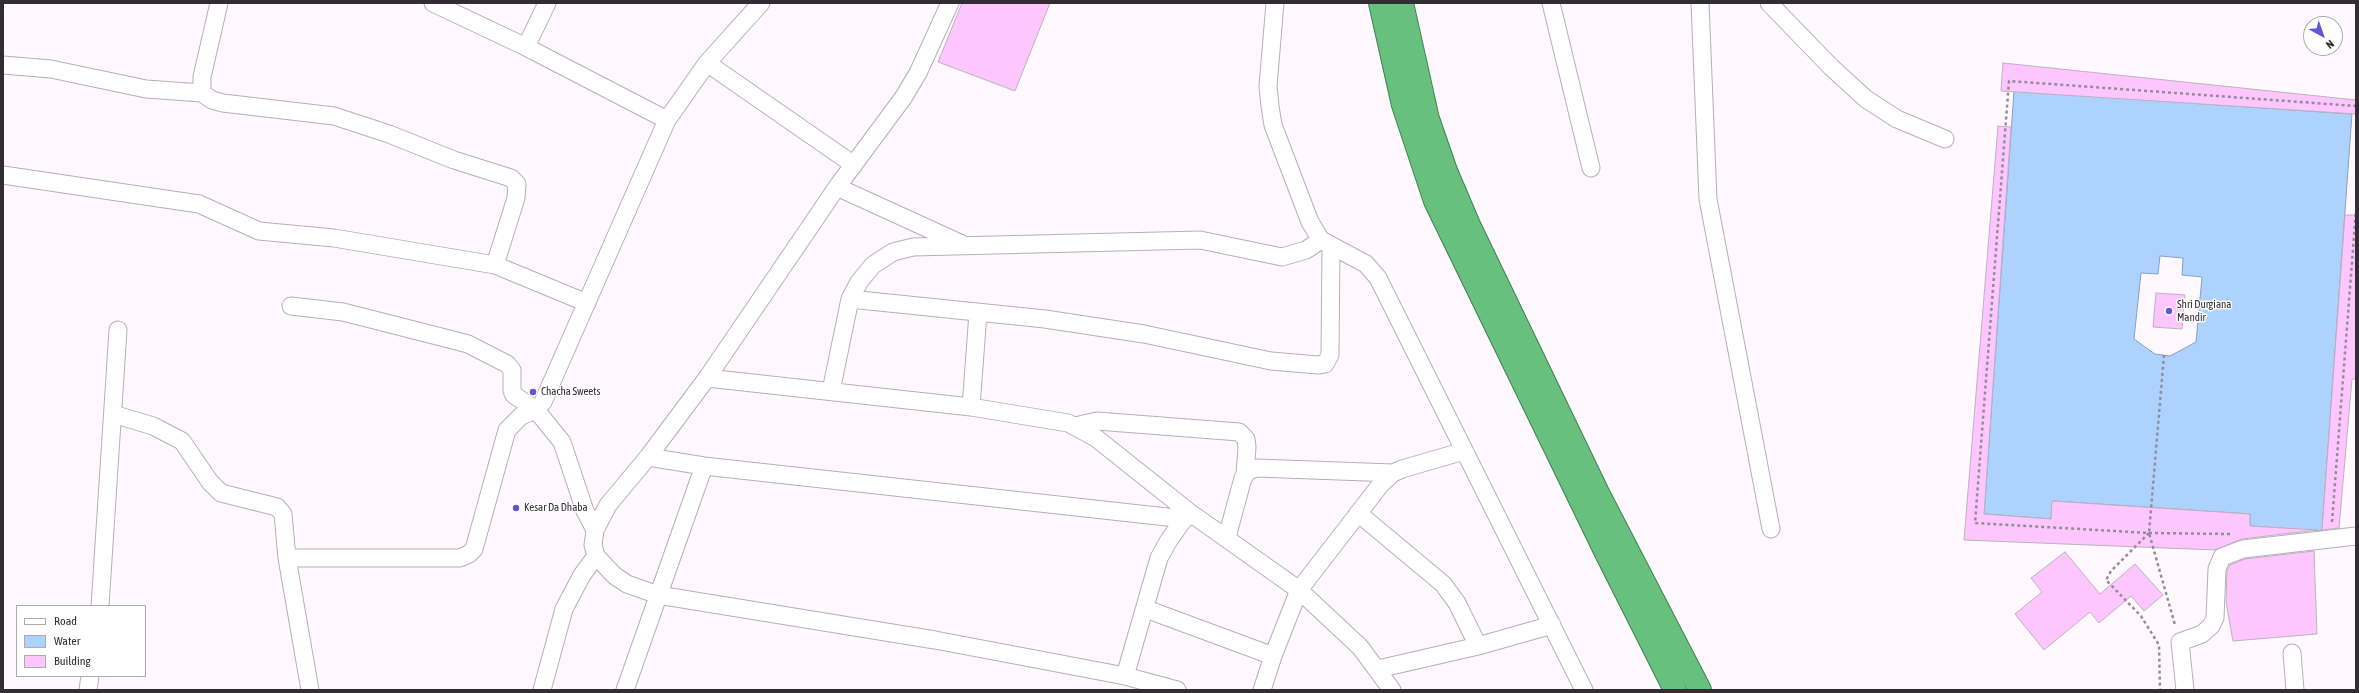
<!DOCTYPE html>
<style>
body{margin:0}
#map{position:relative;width:2359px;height:693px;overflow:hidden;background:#fff9ff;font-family:"Asap Condensed",sans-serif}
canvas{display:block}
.frame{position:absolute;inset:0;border:4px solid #322d32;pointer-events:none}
.legend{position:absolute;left:16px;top:605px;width:130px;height:72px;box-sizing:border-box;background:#fff;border:1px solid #adabad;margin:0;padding:5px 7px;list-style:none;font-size:12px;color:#322d32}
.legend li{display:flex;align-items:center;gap:8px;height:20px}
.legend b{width:20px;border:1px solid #adabad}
.north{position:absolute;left:2303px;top:16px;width:40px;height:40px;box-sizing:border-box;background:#fff;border:1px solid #adabad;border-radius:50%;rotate:140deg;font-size:11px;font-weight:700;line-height:16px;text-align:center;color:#322d32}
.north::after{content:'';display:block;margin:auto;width:14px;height:18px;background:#6158d1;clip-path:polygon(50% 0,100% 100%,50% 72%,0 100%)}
</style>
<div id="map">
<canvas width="2359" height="693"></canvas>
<div class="frame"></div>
<ul class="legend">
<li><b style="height:5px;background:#fff"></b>Road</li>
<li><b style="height:11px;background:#add2fd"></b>Water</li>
<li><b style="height:11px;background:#fdc6fe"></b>Building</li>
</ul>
<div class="north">N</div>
</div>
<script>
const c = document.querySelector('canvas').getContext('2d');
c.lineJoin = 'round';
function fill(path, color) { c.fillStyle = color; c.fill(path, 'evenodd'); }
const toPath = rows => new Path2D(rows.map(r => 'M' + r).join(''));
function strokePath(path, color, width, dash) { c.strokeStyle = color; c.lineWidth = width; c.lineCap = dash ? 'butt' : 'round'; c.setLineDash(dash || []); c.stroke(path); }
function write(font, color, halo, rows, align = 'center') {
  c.font = font + ' "Asap Condensed",sans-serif'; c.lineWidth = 3; c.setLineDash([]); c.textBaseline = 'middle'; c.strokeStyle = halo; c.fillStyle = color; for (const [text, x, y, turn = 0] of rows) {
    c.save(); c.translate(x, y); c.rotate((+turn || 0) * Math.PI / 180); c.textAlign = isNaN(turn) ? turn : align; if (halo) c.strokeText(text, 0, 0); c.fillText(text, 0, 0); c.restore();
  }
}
const water = toPath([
 [2014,91,2352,114,2322,531,2250,526,2250,514,2053,501,2051,519,1984,514,2014,91],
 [2160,256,2183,258,2182,275,2202,277,2196,342,2170,356,2155,354,2134,339,2141,273,2158,274,2160,256]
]);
const building = toPath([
 [962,3,1050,3,1015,91,938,62,962,3],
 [2003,63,2356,100,2356,114,2001,91,2003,63],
 [1998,126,2011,127,1984,514,2051,519,2052,501,2250,514,2250,526,2317,530,2242,539,2215,550,1964,540,1998,126],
 [2345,215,2356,215,2356,379,2352,379,2339,528,2322,530,2345,215],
 [2156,293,2185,295,2182,329,2153,327,2156,293],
 [2314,551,2317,634,2233,641,2226,602,2227,571,2230,565,2245,559,2314,551],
 [2065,552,2100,594,2135,564,2163,595,2144,611,2131,596,2099,623,2090,612,2044,650,2015,614,2042,592,2031,578,2065,552]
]);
const path = toPath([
 [2164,355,2149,533,2175,625],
 [2332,522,2356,210],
 [2149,533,2111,571,2106,580,2141,616,2159,645,2160,690],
 [2230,534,2149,533,1975,523,2009,81,2356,106]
]);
const minor = toPath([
 [219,3,202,77,202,93,212,100,223,103,334,116,389,134,454,160,511,178,517,184,516,198,495,265,587,303],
 [433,3,526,47,667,120],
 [950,3,918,73,903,98,837,187,707,378,648,457,608,505,595,530,593,545,596,556,615,576,627,584,658,595,935,640,1125,676,1177,690],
 [1275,3,1268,86,1270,106,1273,125,1310,222,1321,240,1366,264,1378,278,1584,690],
 [1551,3,1591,168],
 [1700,3,1708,199,1771,529],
 [1769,3,1831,67,1866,99,1897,119,1945,139],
 [526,47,547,3],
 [707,63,854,165],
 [3,65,51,69,146,89,202,93],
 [3,175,199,204,259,231,334,238,495,265],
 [837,187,964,245],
 [850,299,1045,319,1144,334,1271,361,1318,365,1325,364,1330,355,1331,246],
 [291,306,343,312,445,338,468,344,507,364,512,370,512,391,514,395,536,410,562,442,585,511,595,530],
 [707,378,971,407,1068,423,1096,438,1189,512,1299,590,1360,647,1392,690],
 [831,391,850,299,859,282,873,265,893,252,913,247,1200,240,1282,257,1306,250,1321,240],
 [971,407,978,313],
 [113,414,153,426,182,441,210,482,221,493,277,507,283,514,287,558],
 [1075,426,1097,421,1239,432,1246,439,1247,447,1245,474],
 [648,457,704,466,1185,519],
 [1358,513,1443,584,1457,603,1478,646],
 [1227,537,1243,478,1248,471,1257,468,1393,473],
 [100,606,118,330],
 [1146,609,1273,656],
 [2292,653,2295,690],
 [1378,669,1478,646,1552,625],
 [1125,676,1159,558,1169,540,1189,512],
 [88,690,90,676],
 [310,690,287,558,460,558,469,554,474,549,507,430,521,416,536,410,543,402,667,120,707,63,761,3],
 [542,690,564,609,582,575,596,556],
 [625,690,704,466],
 [1262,690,1273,656,1299,590,1381,484,1393,473,1402,469,1464,451],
 [2185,690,2180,642,2202,634,2211,626,2215,618,2217,569,2222,557,2243,549,2356,536]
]);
const trunk = toPath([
 [1380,3,1403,105,1435,201,1606,553,1675,690],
 [1402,3,1428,119,1446,171,1469,225,1598,493,1700,690]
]);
const markers = [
 [2169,311,4,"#6158d1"],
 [533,392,4,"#6158d1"],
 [516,508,4,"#6158d1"]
];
const poiNames = [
 ["Shri Durgiana",2177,305],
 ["Mandir",2177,318],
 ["Chacha Sweets",541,392],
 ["Kesar Da Dhaba",524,508]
];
fill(water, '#add2fd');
strokePath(water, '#88a0c0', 1);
fill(building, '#fdc6fe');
strokePath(building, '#beb1be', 1);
strokePath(minor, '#b9adb9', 19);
strokePath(trunk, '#3d834f', 24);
strokePath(path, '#948e94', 2.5, [3, 3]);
strokePath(minor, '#fff', 17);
strokePath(trunk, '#68c07f', 22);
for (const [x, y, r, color] of markers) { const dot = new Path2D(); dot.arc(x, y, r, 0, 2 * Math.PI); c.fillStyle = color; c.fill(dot); strokePath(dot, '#fff', 1.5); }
write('11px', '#322d32', '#fff', poiNames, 'left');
</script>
